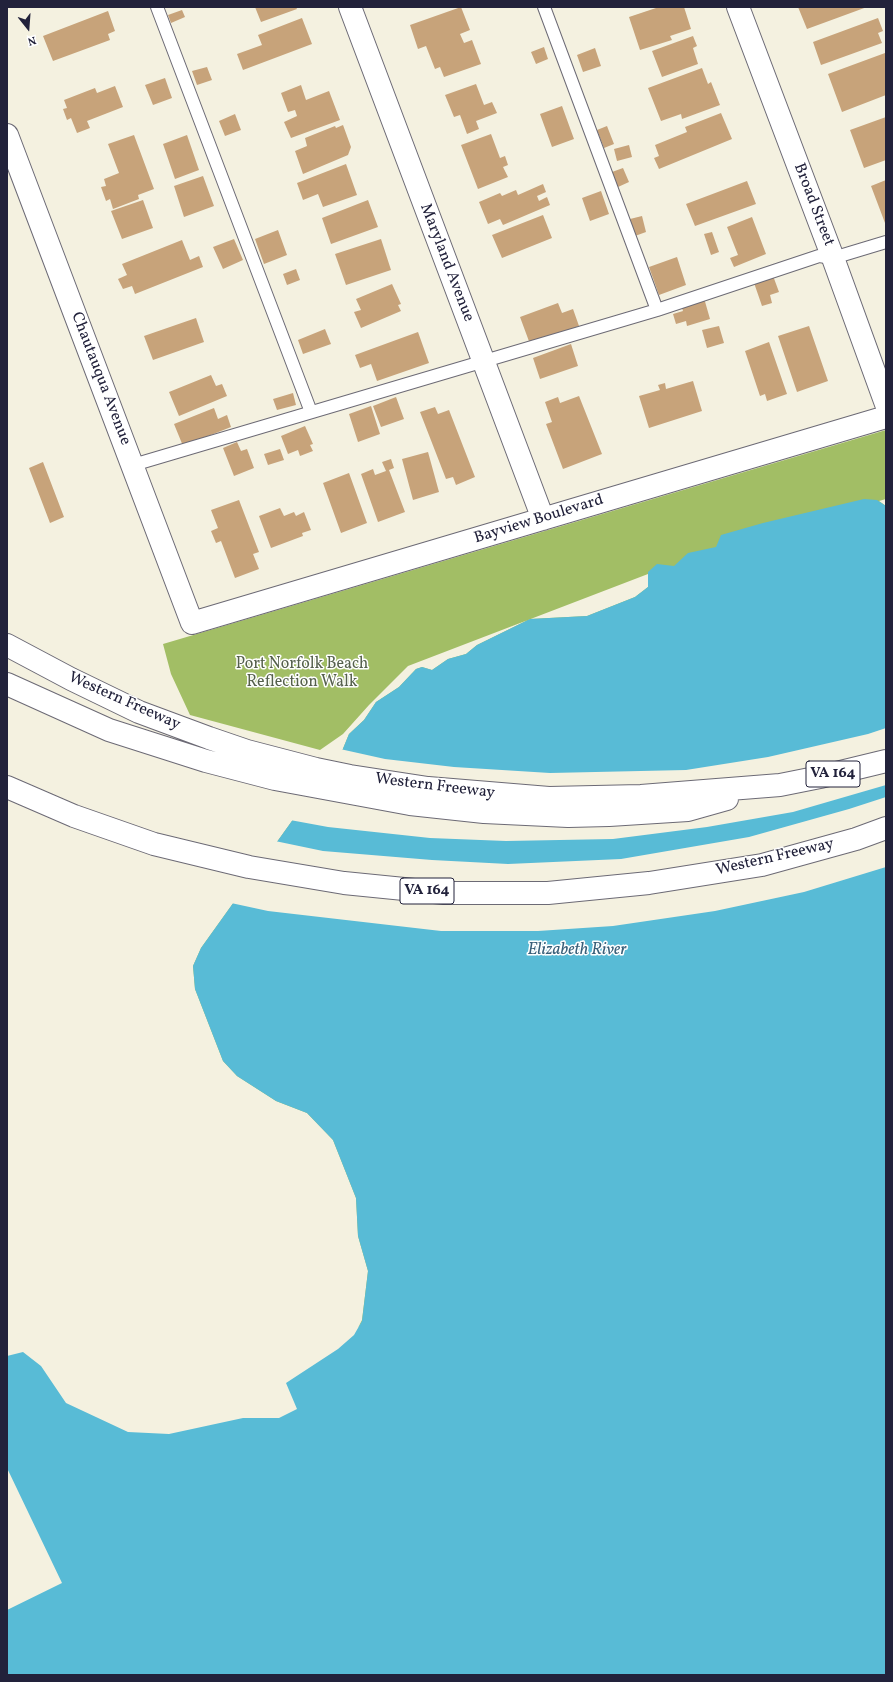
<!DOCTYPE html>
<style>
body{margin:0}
#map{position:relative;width:893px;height:1682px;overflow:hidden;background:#f4f1e0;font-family:Vollkorn,serif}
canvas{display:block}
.frame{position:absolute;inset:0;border:8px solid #22223b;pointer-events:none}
.north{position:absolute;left:8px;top:8px;width:40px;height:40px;-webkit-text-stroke:3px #fff;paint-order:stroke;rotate:163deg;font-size:11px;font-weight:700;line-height:16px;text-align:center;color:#22223b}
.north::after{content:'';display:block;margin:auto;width:14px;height:18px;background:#22223b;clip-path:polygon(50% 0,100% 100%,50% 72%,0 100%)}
</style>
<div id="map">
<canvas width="893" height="1682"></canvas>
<div class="frame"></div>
<div class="north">N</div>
</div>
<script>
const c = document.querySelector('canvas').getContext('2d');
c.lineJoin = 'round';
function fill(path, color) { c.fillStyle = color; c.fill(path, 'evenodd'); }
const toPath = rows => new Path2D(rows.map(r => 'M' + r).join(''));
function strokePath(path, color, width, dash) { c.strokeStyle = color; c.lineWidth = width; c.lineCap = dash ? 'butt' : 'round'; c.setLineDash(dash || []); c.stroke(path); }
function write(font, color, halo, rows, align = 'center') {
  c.font = font + ' Vollkorn,serif'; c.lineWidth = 3; c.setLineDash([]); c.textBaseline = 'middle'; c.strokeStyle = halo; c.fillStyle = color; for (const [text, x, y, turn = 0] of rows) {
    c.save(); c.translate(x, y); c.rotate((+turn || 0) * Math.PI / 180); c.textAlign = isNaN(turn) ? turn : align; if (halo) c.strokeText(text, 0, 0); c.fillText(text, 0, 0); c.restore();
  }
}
const green = toPath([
 [886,430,886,499,879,501,886,506,408,1259,358,1328,362,1320,368,1271,358,1236,356,1198,333,1140,307,1113,276,1101,237,1076,223,1061,195,989,193,966,201,948,342,751,349,734,364,720,376,702,399,687,416,669,422,667,432,670,448,659,466,654,477,645,530,619,587,616,635,597,648,587,648,574,408,666,369,705,343,734,320,750,190,715,171,674,163,644]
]);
const water = toPath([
 [864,499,877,500,886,506,886,1675,7,1675,7,1610,62,1583,7,1468,7,1356,23,1352,41,1366,66,1403,128,1432,169,1434,243,1418,279,1418,297,1409,286,1383,338,1349,354,1335,362,1321,368,1271,358,1236,356,1198,333,1140,307,1113,276,1101,237,1076,223,1061,195,989,193,966,201,948,342,751,349,734,364,720,376,702,399,687,416,669,422,667,432,670,448,659,466,654,477,645,530,619,587,616,635,597,648,587,648,572,657,564,674,566,688,553,716,547,721,535,763,523]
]);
const pier = toPath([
 [886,728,886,785,793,812,707,827,613,839,506,841,430,838,328,827,290,820,340,749,385,759,454,767,550,773,686,770,768,757,868,734],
 [886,797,886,867,804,892,715,911,613,926,538,931,441,931,268,911,231,903,275,841,323,851,432,860,508,864,621,859,749,837,849,809]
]);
const building = toPath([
 [255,7,296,7,297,9,261,22],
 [461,7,470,30,460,34,464,43,472,40,481,64,444,77,440,67,435,69,426,46,418,49,410,25],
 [659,7,684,7,691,29,670,36,672,40,640,50,629,17],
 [798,7,867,7,807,29],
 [182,10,185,17,171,23,168,15],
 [108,11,115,31,108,34,110,40,53,61,43,36],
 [302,18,312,44,243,70,237,54,262,45,258,35],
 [878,18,883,31,878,33,882,43,821,65,813,42],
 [693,36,697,46,693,48,698,64,662,77,652,51],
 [544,47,548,59,536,64,531,52],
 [595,48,601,66,583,72,577,55],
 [885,53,886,95,842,112,828,74],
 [207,67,212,80,197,85,192,71],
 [702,68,708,84,711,82,720,105,682,119,681,114,661,121,648,88],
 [165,78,172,98,153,105,145,85],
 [476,84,484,105,492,102,497,113,476,121,479,129,467,134,460,115,454,117,445,95],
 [301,85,306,100,329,91,340,120,291,138,284,122,297,116,295,110,288,112,281,93],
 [115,86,123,107,87,121,90,128,77,133,71,118,67,120,63,109,67,108,64,100,95,88,97,93],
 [562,106,574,139,552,147,540,114],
 [721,113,732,139,659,169,654,158,659,156,655,145,687,132,685,127],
 [235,114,241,130,225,136,219,121],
 [886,117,886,160,864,168,850,130],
 [343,125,351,147,348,155,303,174,295,151,307,146,305,138,335,126,336,128],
 [607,126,614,144,604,148,597,130],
 [491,134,500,158,505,156,508,165,503,167,508,177,478,189,461,145],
 [134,135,154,189,138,195,139,199,113,209,110,199,106,201,101,187,106,186,104,179,119,173,108,144],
 [187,135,199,170,175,179,163,144],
 [629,145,632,157,617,161,614,149],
 [346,164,357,195,323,207,318,194,303,200,297,183],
 [623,168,629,182,618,187,612,172],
 [203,176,214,206,184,217,174,186],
 [886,180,886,223,885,223,871,186],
 [747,181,756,204,695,226,686,204],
 [543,184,546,192,537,196,539,201,547,197,550,205,503,225,500,219,488,224,479,202,500,193,502,196,516,190,518,195],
 [601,191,609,214,590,221,582,198],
 [143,200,153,228,122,239,111,211],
 [368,200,378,227,331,244,322,218],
 [543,215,552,238,502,258,492,235],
 [642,216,646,232,635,236,630,219],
 [752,217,766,254,734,267,730,258,738,255,727,227],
 [278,230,287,255,264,264,255,239],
 [712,232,719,252,711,255,704,234],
 [234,239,243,260,223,269,213,247],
 [381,239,391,270,346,285,335,254],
 [182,240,190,260,199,256,203,267,135,294,132,286,123,289,118,279,127,275,122,264],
 [677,257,686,285,659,295,649,267],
 [296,269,300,280,287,285,283,274],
 [772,273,779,292,770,295,772,303,762,306,753,280],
 [392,284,401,304,398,305,401,311,361,328,354,312,361,310,356,299],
 [704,298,710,319,687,326,686,321,676,324,673,314,683,311,681,305],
 [558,303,562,313,573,309,579,326,530,344,520,317],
 [196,318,204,342,153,360,144,336],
 [719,326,724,343,707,348,702,330],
 [809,326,828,381,797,392,778,336],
 [325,329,331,344,303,354,298,340],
 [418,332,429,363,377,381,371,364,360,368,355,355],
 [769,342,787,394,767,401,765,394,760,396,745,351],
 [571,344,578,366,540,379,533,358],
 [211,375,216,386,222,384,227,396,179,416,169,392],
 [693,381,702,411,649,428,639,396,660,390,658,385,665,383,666,389],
 [293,393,296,405,277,410,273,399],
 [579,396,602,454,563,469,546,424,552,422,545,402,558,397,560,403],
 [396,397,404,419,381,427,373,406],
 [371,406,380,434,358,442,349,414],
 [435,407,438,414,449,410,475,477,456,485,453,477,446,479,420,412],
 [214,408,218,419,227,415,231,427,183,446,174,424],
 [305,426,313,444,310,445,313,451,300,456,298,450,288,454,281,436],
 [237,442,241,451,247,449,254,468,234,476,223,448],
 [280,449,284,460,268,465,264,454],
 [428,452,439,492,413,500,402,459],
 [391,459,394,468,389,470,405,512,378,522,361,474,373,469,375,475,386,471,382,462],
 [43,462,64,517,50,523,29,468],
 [349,473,367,523,341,533,323,483],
 [239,500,259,552,253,554,259,569,235,578,221,541,216,543,211,531,218,528,211,510],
 [280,508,284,516,294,512,296,516,304,512,311,530,302,533,303,536,271,548,259,516]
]);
const lane = toPath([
 [157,7,311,412],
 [544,7,657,310],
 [133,465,657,310,819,256,833,258,886,242]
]);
const street = toPath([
 [350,7,543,519],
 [738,7,833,258,886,404],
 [7,135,192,623,886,417]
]);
const highway = toPath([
 [7,645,71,679,139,712,209,738,247,751,316,769,350,776,428,788,549,798,641,796,780,785,820,777,886,761],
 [7,684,109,730,206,761,275,779,410,804,484,812,568,816,609,815,688,810,727,799],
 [7,787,74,816,154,844,249,867,344,883,444,893,548,893,649,883,762,865,856,839,886,828]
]);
const shields = [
 [833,774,54],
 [427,891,54]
];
const shieldNames = [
 ["VA 164",833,774],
 ["VA 164",427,891]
];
const streetNames = [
 ["Broad Street",813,205,69],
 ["Maryland Avenue",446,263,69],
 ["Chautauqua Avenue",100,379,69],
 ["Bayview Boulevard",539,520,-17],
 ["Western Freeway",124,702,24],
 ["Western Freeway",435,787,7],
 ["Western Freeway",775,858,-13]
];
const parkNames = [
 ["Port Norfolk Beach",302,665],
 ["Reflection Walk",302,683]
];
const waterNames = [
 ["Elizabeth River",577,951]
];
fill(green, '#a2be65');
fill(water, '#58bbd6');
fill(pier, '#f4f1e0');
fill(building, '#c7a37a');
strokePath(lane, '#6c6a75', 14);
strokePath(street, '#6c6a75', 24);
strokePath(highway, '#6c6a75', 24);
strokePath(lane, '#fff', 12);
strokePath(street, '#fff', 22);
strokePath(highway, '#fff', 22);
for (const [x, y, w] of shields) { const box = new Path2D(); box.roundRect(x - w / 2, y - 13, w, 26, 3); c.fillStyle = '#fff'; c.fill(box); strokePath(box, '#22223b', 1); }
write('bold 15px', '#22223b', null, shieldNames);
write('16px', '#22223b', '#fff', streetNames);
write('16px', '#55604c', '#fff', parkNames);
write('italic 17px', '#385f79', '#fff', waterNames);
</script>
